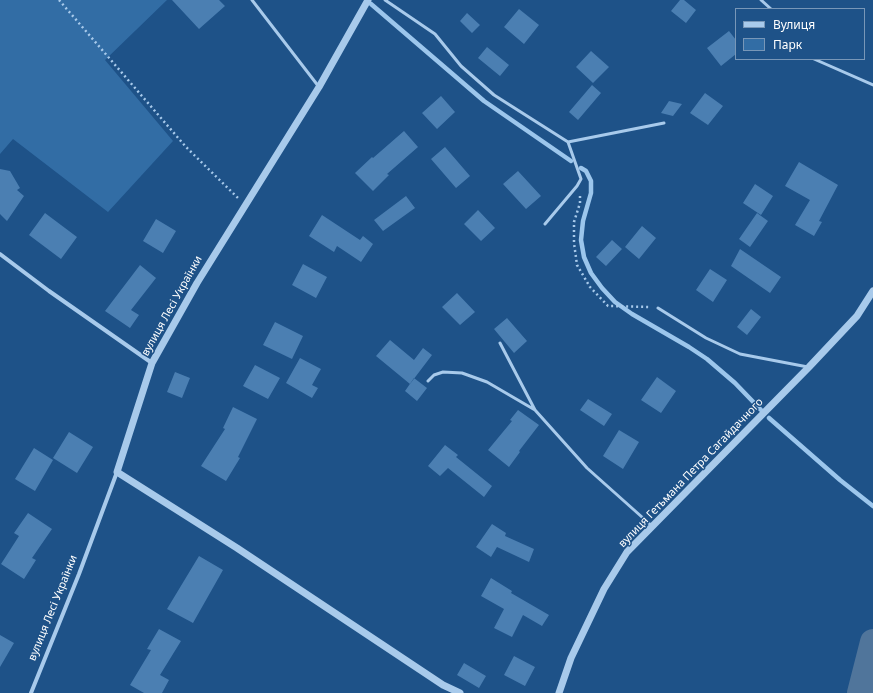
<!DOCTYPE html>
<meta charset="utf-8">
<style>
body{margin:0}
#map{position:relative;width:873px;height:693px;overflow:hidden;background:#1e5288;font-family:"Noto Sans",sans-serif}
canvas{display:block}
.legend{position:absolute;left:735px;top:8px;width:130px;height:52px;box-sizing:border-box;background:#1e5288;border:1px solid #7897b8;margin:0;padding:5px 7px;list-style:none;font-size:12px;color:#fff}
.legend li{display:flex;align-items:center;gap:8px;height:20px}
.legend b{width:20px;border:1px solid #7897b8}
</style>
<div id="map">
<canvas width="873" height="693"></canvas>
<ul class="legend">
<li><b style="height:5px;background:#a8caeb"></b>Вулиця</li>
<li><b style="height:11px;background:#326da5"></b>Парк</li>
</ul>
</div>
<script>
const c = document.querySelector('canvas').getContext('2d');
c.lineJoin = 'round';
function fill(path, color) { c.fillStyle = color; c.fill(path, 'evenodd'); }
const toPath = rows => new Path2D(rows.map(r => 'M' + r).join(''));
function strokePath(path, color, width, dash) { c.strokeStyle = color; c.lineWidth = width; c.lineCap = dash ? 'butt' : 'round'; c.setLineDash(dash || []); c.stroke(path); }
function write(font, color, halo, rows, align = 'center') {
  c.font = font + ' "Noto Sans",sans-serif'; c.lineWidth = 3; c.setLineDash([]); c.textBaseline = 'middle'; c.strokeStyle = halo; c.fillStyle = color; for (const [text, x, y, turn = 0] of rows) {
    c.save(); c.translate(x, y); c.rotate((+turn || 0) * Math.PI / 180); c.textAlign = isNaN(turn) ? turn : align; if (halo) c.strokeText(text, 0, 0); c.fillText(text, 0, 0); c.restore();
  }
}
const green = toPath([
 [0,0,167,0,105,60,173,141,108,212,13,139,0,154]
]);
const stream = toPath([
 [371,4,484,101,571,161],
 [581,168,586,171,591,181,591,193,583,221,581,240,584,257,591,273,602,288,615,302,632,314,689,347,707,359,735,383,761,410],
 [769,418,840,480,873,506]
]);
const river = toPath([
 [860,693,873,642]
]);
const building = toPath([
 [172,0,219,0,225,6,199,29],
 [680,0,684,0,696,10,686,23,671,11],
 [519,9,539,25,524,44,504,27],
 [467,13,480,25,472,33,460,21],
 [729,31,736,40,736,54,721,66,707,48],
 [487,47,509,65,500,76,478,58],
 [591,51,609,67,593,83,576,67],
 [592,85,601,93,578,120,569,112],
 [705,93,723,106,708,125,690,113],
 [441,96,455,112,437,129,422,113],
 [669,101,682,104,673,116,661,113],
 [404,131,418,147,387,174,389,175,373,191,355,173,372,157,373,158],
 [445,147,470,176,456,188,431,159],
 [799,162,838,185,819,221,822,222,814,236,795,225,810,200,785,186],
 [0,169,10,171,20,188,17,190,24,196,7,221,0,214],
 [518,171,541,196,526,209,503,184],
 [755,184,773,196,761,215,743,203],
 [406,196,415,208,383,231,374,220],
 [478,210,495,228,481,241,464,224],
 [45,213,77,237,61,259,29,235],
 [757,213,768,221,750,247,739,239],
 [322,215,360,240,363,236,373,244,361,262,337,246,334,252,309,236],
 [156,219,176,231,163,253,143,241],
 [642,226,656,238,639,259,625,247],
 [612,240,622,249,606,266,596,257],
 [740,249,781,277,770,293,731,266],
 [303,264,327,277,316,298,292,285],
 [140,265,156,278,131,310,139,315,130,328,105,311],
 [710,269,727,280,713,302,696,290],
 [457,293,475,312,460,325,442,307],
 [751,309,761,317,747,335,737,327],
 [507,318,527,341,514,353,494,329],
 [275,322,303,336,292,359,263,345],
 [390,340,414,360,423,348,432,355,410,384,376,356],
 [300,358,321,369,312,385,318,388,312,398,286,383],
 [255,365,280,378,268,399,243,386],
 [175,372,190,378,182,398,167,392],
 [657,377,676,391,661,413,641,400],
 [414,378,427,388,417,401,405,391],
 [588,399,612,414,604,426,580,410],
 [233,407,257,419,238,457,240,458,226,481,201,466,225,429,223,428],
 [518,410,539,425,519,451,520,452,509,467,488,450,512,421,510,420],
 [619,430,639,442,623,469,603,456],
 [69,432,93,447,77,473,53,458],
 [445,445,458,455,456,457,492,486,484,497,448,468,440,476,428,466],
 [34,448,53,460,35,491,15,479],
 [28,513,52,529,32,558,36,560,24,579,1,564,19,536,14,533],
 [492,524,506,533,505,536,534,549,529,562,497,547,491,557,476,547],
 [199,556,223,570,193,623,167,609],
 [491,578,512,591,511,593,549,615,542,626,523,615,512,637,494,628,504,609,481,596],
 [159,629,181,641,160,675,169,680,162,693,144,693,130,685,151,650,147,649],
 [0,635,14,643,0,667],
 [514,656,535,667,525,686,504,675],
 [464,663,486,676,479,688,457,675]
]);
const path = toPath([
 [59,0,186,147,238,198],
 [580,196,580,203,574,222,574,243,577,265,590,287,608,306,651,307]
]);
const service = toPath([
 [252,0,319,87],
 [385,0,435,34,461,66,494,95,568,142,664,123],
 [761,0,771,9],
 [814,59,873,85],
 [545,224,577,186,581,179,568,142],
 [658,308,706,338,740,354,808,367],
 [500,343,535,410,587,468,652,526],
 [428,381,434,375,443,372,462,373,487,382,535,410]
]);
const minor = toPath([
 [0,254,49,291,152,363],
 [31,693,79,574,117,472]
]);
const tertiary = toPath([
 [368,0,319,87,197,283,152,363,117,472,237,548,443,685,460,693],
 [559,693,571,658,604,589,627,552,809,367,857,316,873,291]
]);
const streetNames = [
 ["вулиця Лесі Українки",172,306,-61],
 ["вулиця Гетьмана Петра Сагайдачного",691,473,-46],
 ["вулиця Лесі Українки",53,608,-68]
];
fill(green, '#326da5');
strokePath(stream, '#9cc6ec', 4.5);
strokePath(river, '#50759b', 26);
fill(building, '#4b7fb2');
strokePath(path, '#a8caeb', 2.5, [2, 3]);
strokePath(service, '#a8caeb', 3);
strokePath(minor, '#a8caeb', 4);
strokePath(tertiary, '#a8caeb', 7);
write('11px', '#fff', '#1e5288', streetNames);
</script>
